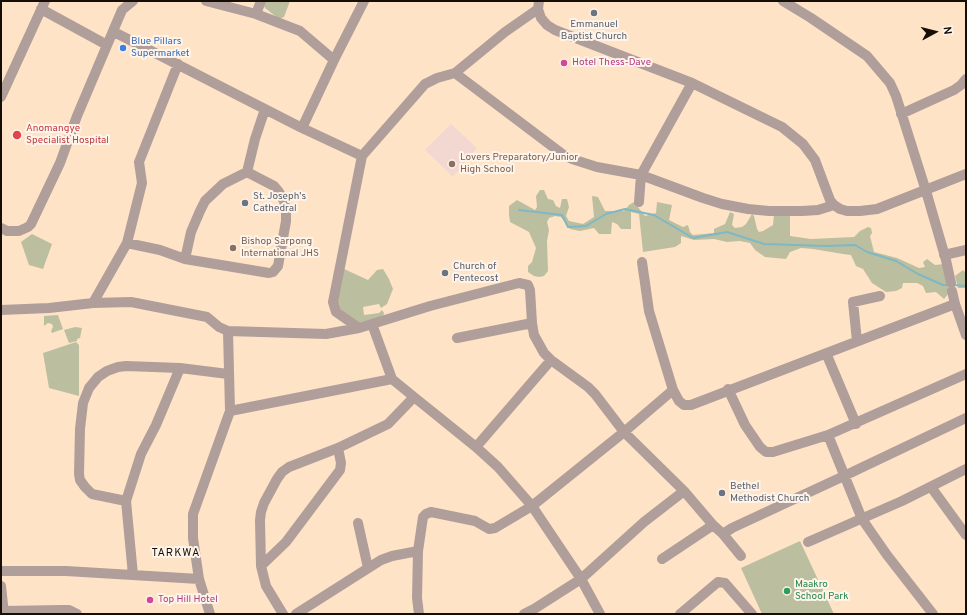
<!DOCTYPE html>
<style>
body{margin:0}
#map{position:relative;width:967px;height:615px;overflow:hidden;background:#ffe3c7;font-family:Overpass,sans-serif}
canvas{display:block}
.frame{position:absolute;inset:0;border:2px solid #160d05;pointer-events:none}
.north{position:absolute;left:915px;top:12px;width:40px;height:40px;-webkit-text-stroke:3px #fff4e9;paint-order:stroke;rotate:83deg;font-size:11px;font-weight:700;line-height:16px;text-align:center;color:#160d05}
.north::after{content:'';display:block;margin:auto;width:14px;height:18px;background:#160d05;clip-path:polygon(50% 0,100% 100%,50% 72%,0 100%)}
</style>
<div id="map">
<canvas width="967" height="615"></canvas>
<div class="frame"></div>
<div class="north">N</div>
</div>
<script>
const c = document.querySelector('canvas').getContext('2d');
c.lineJoin = 'round';
function fill(path, color) { c.fillStyle = color; c.fill(path, 'evenodd'); }
const toPath = rows => new Path2D(rows.map(r => 'M' + r).join(''));
function strokePath(path, color, width, dash) { c.strokeStyle = color; c.lineWidth = width; c.lineCap = dash ? 'butt' : 'round'; c.setLineDash(dash || []); c.stroke(path); }
function write(font, color, halo, rows, align = 'center') {
  c.font = font + ' Overpass,sans-serif'; c.lineWidth = 4; c.setLineDash([]); c.textBaseline = 'middle'; c.strokeStyle = halo; c.fillStyle = color; for (const [text, x, y, turn = 0] of rows) {
    c.save(); c.translate(x, y); c.rotate((+turn || 0) * Math.PI / 180); c.textAlign = isNaN(turn) ? turn : align; if (halo) c.strokeText(text, 0, 0); c.fillText(text, 0, 0); c.restore();
  }
}
const education = toPath([
 [451,124,477,148,453,177,425,150]
]);
const green = toPath([
 [263,1,290,1,284,17,279,19,265,8,263,4],
 [540,190,544,190,548,199,553,200,556,206,560,208,562,199,567,199,569,207,566,216,569,221,583,224,594,217,592,196,598,197,605,211,624,211,629,205,634,202,645,216,656,213,657,202,672,205,669,220,683,227,688,225,690,232,693,235,714,233,714,229,725,224,730,212,734,214,732,225,735,228,742,227,746,224,752,214,754,216,757,229,759,232,763,231,773,225,774,214,790,214,790,236,811,239,854,237,860,231,868,227,871,228,872,233,870,236,874,252,897,258,919,268,925,267,923,262,927,259,935,265,944,264,949,293,944,299,936,292,926,293,923,286,917,283,903,283,902,288,896,291,886,292,872,283,863,269,856,266,851,255,843,254,813,249,801,248,790,252,786,259,765,257,755,250,750,243,740,241,727,242,714,239,694,240,681,236,681,243,675,247,643,252,639,214,631,212,631,229,621,229,617,224,612,222,611,234,599,234,594,228,580,231,570,229,561,217,555,216,549,218,547,222,549,230,547,241,548,271,544,276,539,277,534,276,528,272,528,266,532,262,536,248,532,239,529,232,510,222,509,215,509,206,517,200,535,210,537,207,536,196],
 [32,234,52,244,43,269,29,265,21,242],
 [342,268,368,280,377,270,383,269,389,279,393,289,387,304,381,308,379,304,363,307,364,315,379,313,382,310,384,313,383,317,368,322,358,323,338,310,337,305],
 [963,270,966,273,966,288,958,288,955,276],
 [58,315,63,329,52,333,51,331,53,327,52,324,48,323,44,326,44,316],
 [75,327,82,328,80,338,77,339,77,341,69,343,64,330],
 [76,342,79,345,79,396,49,388,43,353],
 [800,541,834,614,762,614,741,568]
]);
const stream = toPath([
 [519,210,562,215,568,227,586,226,606,214,625,209,654,215,693,238,727,232,764,244,826,246,855,245,867,252,896,261,918,274,943,285,948,285],
 [953,285,966,286]
]);
const minor = toPath([
 [206,1,256,14,300,31,334,60],
 [539,1,538,9,541,18,547,25,555,30,692,83,782,127,803,144,815,160,830,200,834,205,840,209,847,211,860,211,877,209,966,174],
 [783,1,811,18,867,56,890,83,896,96,926,191,946,260,951,283],
 [41,9,107,45],
 [256,14,261,1],
 [114,32,302,128,362,156],
 [455,73,565,156,572,159,597,167,641,175,703,198,722,204,748,209,769,211,802,211,818,210,834,205],
 [1,97,45,1],
 [901,114,954,90,961,85,966,79],
 [302,128,334,60,364,1],
 [247,172,255,139,265,109],
 [639,202,641,175,692,83],
 [1,228,7,231,19,231,28,227,31,224,60,163,77,116,122,10,133,1],
 [127,243,142,183,139,162,178,64],
 [944,255,966,250],
 [642,262,649,311,673,390,679,401,684,405,691,405,955,304],
 [952,291,955,304,966,335],
 [93,303,127,243,160,250,185,259,269,273,273,272,278,266,286,221,286,211,284,201,279,192,274,186,247,172,223,184,205,201,200,211,191,232,185,259],
 [1,310,49,308,93,303,131,302,207,317,219,327,228,331,326,334,359,328,372,324,392,379,414,397,476,447,498,467,532,506,581,579,600,614],
 [372,324,430,306,519,283,528,285,530,290,532,323,534,335,544,353,551,360,588,387,595,394,624,432,684,491,713,525,723,534,741,556],
 [359,328,336,312,333,302,362,156,425,84,437,78,455,73,505,32,538,9],
 [457,338,532,323],
 [857,341,853,302,880,296],
 [826,353,856,424],
 [728,389,745,425,760,447,766,452,773,452,828,435],
 [230,411,392,379],
 [476,447,551,360],
 [931,487,966,535],
 [126,501,92,494,85,487,80,480,79,474,80,429,83,403,89,388,98,377,107,371,118,367,126,366,180,368,228,374],
 [358,523,368,568],
 [723,534,732,528,844,476,966,418],
 [808,542,902,501,966,469],
 [662,559,713,525],
 [261,566,286,542,340,470,341,463,338,448],
 [1,571,66,571,199,579],
 [133,575,126,501,141,454,156,425,180,368],
 [1,586,4,614],
 [4,611,62,610,69,610,77,614],
 [210,614,199,579,193,538,193,514,230,411,228,331],
 [283,614,266,586,261,566,260,520,261,512,264,503,277,479,282,472,289,467,338,448,388,424,414,397],
 [296,614,381,560,392,556,418,551],
 [419,614,417,598,418,551,423,517,426,514,431,512,475,521,489,529,495,528,532,506,624,432,673,390],
 [524,614,534,609,581,579,644,522,684,491],
 [680,614,718,582,725,583,752,614],
 [933,614,887,555,862,519,828,435,966,374]
]);
const markers = [
 [594,13,4,"#6b7280"],
 [123,48,4,"#3f7fe0"],
 [564,63,4,"#d1479c"],
 [17,135,5,"#e0444e"],
 [452,164,4,"#8d6e63"],
 [245,203,4,"#6b7280"],
 [233,248,4,"#8d6e63"],
 [445,273,4,"#6b7280"],
 [722,493,4,"#6b7280"],
 [787,591,4,"#2e9e5b"],
 [150,600,4,"#d1479c"]
];
const worshipNames = [
 ["Emmanuel",594,25,"center"],
 ["Baptist Church",594,37,"center"],
 ["St. Joseph's",253,197],
 ["Cathedral",253,209],
 ["Church of",453,267],
 ["Pentecost",453,279],
 ["Bethel",730,487],
 ["Methodist Church",730,499]
];
const shopNames = [
 ["Blue Pillars",131,42],
 ["Supermarket",131,54]
];
const hotelNames = [
 ["Hotel Thess-Dave",572,63],
 ["Top Hill Hotel",158,600]
];
const healthNames = [
 ["Anomangye",26,129],
 ["Specialist Hospital",26,141]
];
const educationNames = [
 ["Lovers Preparatory/Junior",460,158],
 ["High School",460,170],
 ["Bishop Sarpong",241,242],
 ["International JHS",241,254]
];
const leisureNames = [
 ["Maakro",795,585],
 ["School Park",795,597]
];
const neighbourhoodNames = [
 ["TARKWA",176,554]
];
fill(education, '#f2d8d1');
fill(green, '#bcbf9f');
strokePath(stream, '#7eb8c6', 2);
strokePath(minor, '#b09e9a', 10);
for (const [x, y, r, color] of markers) { const dot = new Path2D(); dot.arc(x, y, r, 0, 2 * Math.PI); c.fillStyle = color; c.fill(dot); strokePath(dot, '#fff4e9', 1.5); }
write('10px', '#5b616d', '#fff4e9', worshipNames, 'left');
write('10px', '#366cbe', '#fff4e9', shopNames, 'left');
write('10px', '#b23c85', '#fff4e9', hotelNames, 'left');
write('10px', '#be3a42', '#fff4e9', healthNames, 'left');
write('10px', '#785e54', '#fff4e9', educationNames, 'left');
write('10px', '#27864d', '#fff4e9', leisureNames, 'left');
c.letterSpacing = '1px';
write('11px', '#160d05', '#fff4e9', neighbourhoodNames);
c.letterSpacing = '0px';
</script>
